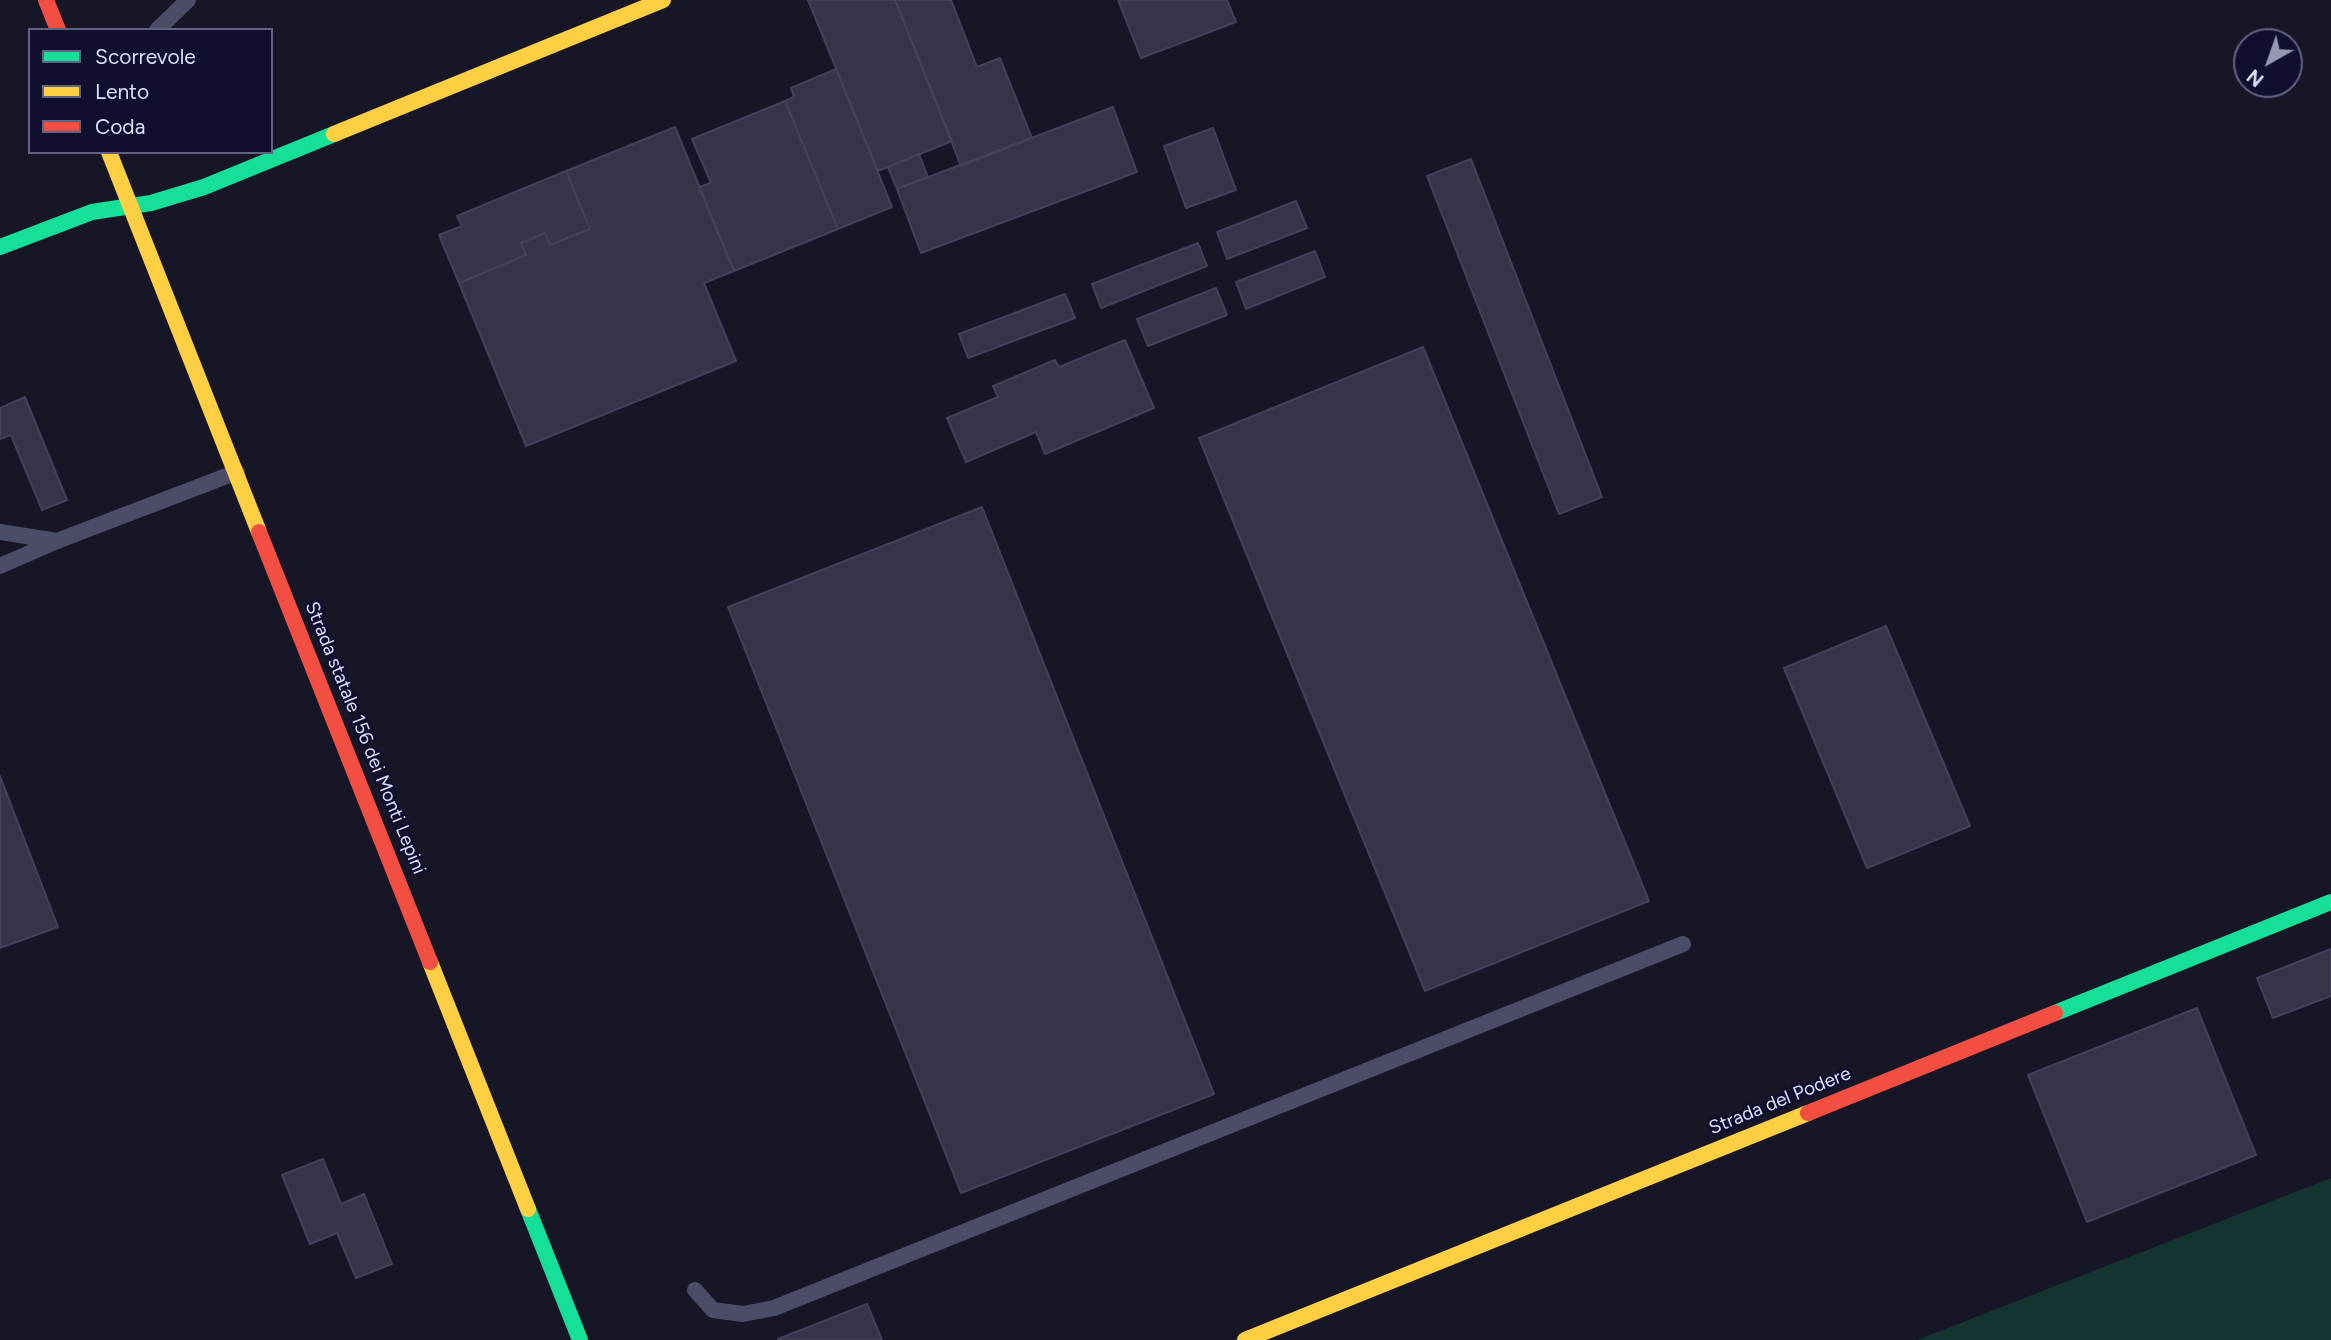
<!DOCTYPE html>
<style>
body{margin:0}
#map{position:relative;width:2331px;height:1340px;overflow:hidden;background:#161627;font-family:Figtree,sans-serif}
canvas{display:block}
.legend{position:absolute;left:28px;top:28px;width:245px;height:126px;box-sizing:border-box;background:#100f2e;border:2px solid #626282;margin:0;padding:9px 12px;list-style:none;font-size:21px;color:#dcdeff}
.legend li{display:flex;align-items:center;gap:14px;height:35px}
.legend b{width:35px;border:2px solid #626282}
.north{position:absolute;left:2233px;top:28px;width:70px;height:70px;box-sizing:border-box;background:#100f2e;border:2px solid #626282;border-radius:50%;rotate:220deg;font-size:19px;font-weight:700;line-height:28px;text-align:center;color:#dcdeff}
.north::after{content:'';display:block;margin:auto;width:24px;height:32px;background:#9798b3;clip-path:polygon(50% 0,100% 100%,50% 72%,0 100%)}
</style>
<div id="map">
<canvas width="2331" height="1340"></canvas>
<ul class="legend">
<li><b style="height:9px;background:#16e098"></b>Scorrevole</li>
<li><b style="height:9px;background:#ffcf43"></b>Lento</li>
<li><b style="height:9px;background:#f24e42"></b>Coda</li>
</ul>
<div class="north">N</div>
</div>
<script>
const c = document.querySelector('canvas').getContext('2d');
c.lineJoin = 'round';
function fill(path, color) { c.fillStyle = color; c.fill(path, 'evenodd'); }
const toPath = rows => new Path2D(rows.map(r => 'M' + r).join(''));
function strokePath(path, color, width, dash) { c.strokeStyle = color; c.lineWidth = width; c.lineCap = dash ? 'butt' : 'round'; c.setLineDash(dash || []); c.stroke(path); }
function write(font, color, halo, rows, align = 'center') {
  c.font = font + ' Figtree,sans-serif'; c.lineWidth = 5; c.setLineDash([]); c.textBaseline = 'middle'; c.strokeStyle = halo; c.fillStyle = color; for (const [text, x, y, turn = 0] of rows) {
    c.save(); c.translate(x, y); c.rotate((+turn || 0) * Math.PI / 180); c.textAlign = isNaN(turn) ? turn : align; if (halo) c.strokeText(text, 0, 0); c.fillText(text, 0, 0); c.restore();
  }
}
const green = toPath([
 [2331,1178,2331,1340,1917,1340]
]);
const building = toPath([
 [808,0,895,0,952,141,878,171,808,0],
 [895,0,951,0,977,67,1000,58,1032,138,961,166,895,0],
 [1118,0,1227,0,1236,22,1141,58,1118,0],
 [836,69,892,207,838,229,785,101,794,97,791,88,836,69],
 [785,101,838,229,734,271,699,187,711,183,692,139,785,101],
 [1113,107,1137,172,921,253,897,189,1113,107],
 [675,127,734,271,704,283,736,361,526,446,459,283,526,255,521,243,545,233,550,245,590,229,566,171,675,127],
 [1213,128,1236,190,1186,208,1164,146,1213,128],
 [919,154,928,177,897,189,888,167,919,154],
 [1471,159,1602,497,1559,514,1427,176,1471,159],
 [566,171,590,229,550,245,545,233,521,243,526,255,459,283,439,235,462,226,457,216,566,171],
 [1296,201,1307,228,1227,259,1217,232,1296,201],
 [1198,243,1207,266,1101,308,1092,284,1198,243],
 [1315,251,1325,277,1246,309,1236,282,1315,251],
 [1216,288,1227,315,1148,346,1137,319,1216,288],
 [1065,294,1075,318,968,358,959,334,1065,294],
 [1125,340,1154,408,1045,454,1036,432,966,462,947,418,998,397,993,386,1055,360,1059,367,1125,340],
 [1423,347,1649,901,1425,991,1199,438,1423,347],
 [25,397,67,500,42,510,11,435,0,439,0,408,25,397],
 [982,507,1214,1094,961,1193,728,607,982,507],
 [1886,626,1970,826,1867,868,1784,668,1886,626],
 [0,776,58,927,0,948,0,776],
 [2331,949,2331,996,2273,1018,2257,978,2331,949],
 [2197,1008,2256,1155,2087,1222,2028,1075,2197,1008],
 [323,1159,341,1204,364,1194,392,1264,356,1278,337,1233,310,1244,282,1175,323,1159],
 [867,1304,882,1340,779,1340,778,1339,867,1304]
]);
const lane = toPath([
 [157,30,188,0],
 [0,532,57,541],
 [0,566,57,541,237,472],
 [695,1290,713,1310,743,1314,774,1308,1683,944]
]);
const fast = toPath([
 [0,247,92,212,151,203,204,187,334,134],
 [2055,1013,2331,902],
 [528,1209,580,1340]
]);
const slow = toPath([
 [334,134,663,0],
 [109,152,259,532],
 [430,962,528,1209],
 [1245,1340,1808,1113]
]);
const jam = toPath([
 [46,0,58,30],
 [259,532,430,962],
 [1808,1113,2055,1013]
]);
const streetNames = [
 ["Strada statale 156 dei Monti Lepini",365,738,68],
 ["Strada del Podere",1780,1101,-22]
];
fill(green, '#133430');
fill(building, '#363548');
strokePath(building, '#42415a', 2);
strokePath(lane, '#4b4d68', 16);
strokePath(fast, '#16e098', 16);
strokePath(slow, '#ffcf43', 16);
strokePath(jam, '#f24e42', 16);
write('19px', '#dcdeff', '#100f2e', streetNames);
</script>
